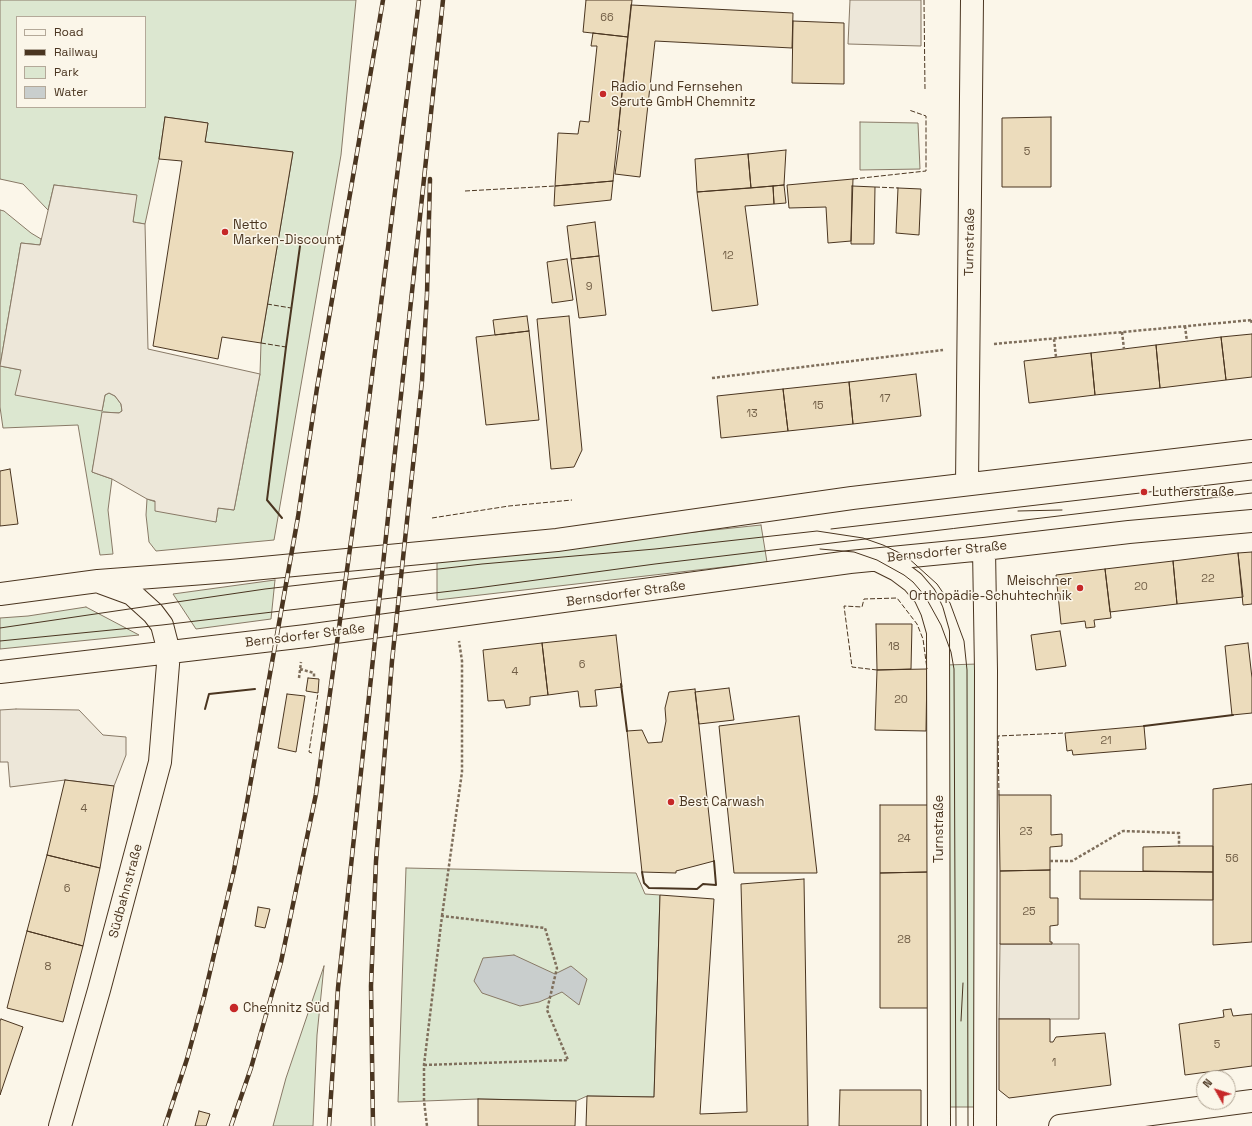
<!DOCTYPE html>
<meta charset="utf-8">
<style>
body{margin:0}
#map{position:relative;width:1252px;height:1126px;overflow:hidden;background:#fbf6e9;font-family:"Space Grotesk",sans-serif}
canvas{display:block}
.legend{position:absolute;left:16px;top:16px;width:130px;height:92px;box-sizing:border-box;background:#fbf6e9;border:1px solid #b4a999;margin:0;padding:5px 7px;list-style:none;font-size:12px;color:#4a3520}
.legend li{display:flex;align-items:center;gap:8px;height:20px}
.legend b{width:20px;border:1px solid #b4a999}
.north{position:absolute;left:1196px;top:1070px;width:40px;height:40px;box-sizing:border-box;background:#fbf6e9;border:1px solid #b4a999;border-radius:50%;rotate:309deg;font-size:11px;font-weight:700;line-height:16px;text-align:center;color:#4a3520}
.north::after{content:'';display:block;margin:auto;width:14px;height:18px;background:#c62828;clip-path:polygon(50% 0,100% 100%,50% 72%,0 100%)}
</style>
<div id="map">
<canvas width="1252" height="1126"></canvas>
<ul class="legend">
<li><b style="height:5px;background:#fbf6e9"></b>Road</li>
<li><b style="height:5px;background:#4a3520"></b>Railway</li>
<li><b style="height:11px;background:#dce7d0"></b>Park</li>
<li><b style="height:11px;background:#c9cecd"></b>Water</li>
</ul>
<div class="north">N</div>
</div>
<script>
const c = document.querySelector('canvas').getContext('2d');
c.lineJoin = 'round';
function fill(path, color) { c.fillStyle = color; c.fill(path, 'evenodd'); }
const toPath = rows => new Path2D(rows.map(r => 'M' + r).join(''));
function strokePath(path, color, width, dash) { c.strokeStyle = color; c.lineWidth = width; c.lineCap = dash ? 'butt' : 'round'; c.setLineDash(dash || []); c.stroke(path); }
function write(font, color, halo, rows, align = 'center') {
  c.font = font + ' "Space Grotesk",sans-serif'; c.lineWidth = 3; c.setLineDash([]); c.textBaseline = 'middle'; c.strokeStyle = halo; c.fillStyle = color; for (const [text, x, y, turn = 0] of rows) {
    c.save(); c.translate(x, y); c.rotate((+turn || 0) * Math.PI / 180); c.textAlign = isNaN(turn) ? turn : align; if (halo) c.strokeText(text, 0, 0); c.fillText(text, 0, 0); c.restore();
  }
}
const green = toPath([
 [0,0,356,0,341,155,274,540,156,551,149,542,146,515,147,499,216,522,218,508,234,510,260,374,261,343,293,152,205,142,208,123,165,117,159,159,145,224,133,222,136,195,54,185,48,210,23,184,0,179,0,0],
 [17,17,145,17,145,107,17,107,17,17],
 [860,122,918,123,920,169,860,170,860,122],
 [0,210,4,211,31,233,41,239,40,245,21,243,0,366,21,370,102,411,105,395,109,393,115,396,121,404,122,411,119,413,103,412,92,472,112,479,108,510,113,554,100,555,78,425,3,428,0,407,0,210],
 [761,525,767,562,437,600,437,559,761,525],
 [275,580,271,619,196,629,173,594,275,580],
 [86,607,139,635,0,649,0,618,28,616,86,607],
 [978,664,978,1107,947,1107,945,665,978,664],
 [406,868,636,873,645,894,660,895,654,1097,587,1096,576,1101,478,1099,398,1102,406,868],
 [324,966,317,1035,313,1126,273,1126,286,1078,324,966]
]);
const parking = toPath([
 [850,0,921,0,921,46,848,44,850,0],
 [54,185,137,195,133,222,145,224,148,349,260,374,234,510,218,508,216,522,155,511,155,501,147,499,112,479,92,472,102,412,119,413,122,411,121,404,115,396,109,393,105,395,102,411,15,395,21,370,0,366,21,243,40,245,54,185],
 [16,709,79,710,103,735,126,737,126,755,114,786,65,780,10,787,8,762,0,762,0,710,16,709],
 [1000,944,1079,944,1079,1019,999,1019,1000,944]
]);
const water = toPath([
 [514,955,555,974,571,966,587,979,579,1005,562,992,539,1002,520,1006,482,993,474,981,483,958,514,955]
]);
const building = toPath([
 [586,0,632,0,628,37,583,32,586,0],
 [631,5,793,13,792,48,655,41,640,177,615,174,621,131,618,130,631,5],
 [793,21,844,23,844,84,792,83,793,21],
 [593,33,628,37,613,181,555,186,558,133,578,134,580,121,589,122,597,46,591,46,593,33],
 [165,117,208,123,205,142,293,152,261,343,222,337,218,359,153,346,182,161,159,159,165,117],
 [1051,117,1051,187,1002,187,1002,118,1051,117],
 [786,150,784,185,751,188,748,154,786,150],
 [748,154,751,188,697,192,695,159,748,154],
 [853,179,851,241,828,243,826,207,789,208,787,185,853,179],
 [613,181,611,200,554,206,555,186,613,181],
 [784,185,786,203,774,204,773,186,784,185],
 [773,186,774,204,745,206,758,305,712,311,697,192,773,186],
 [852,186,875,187,874,244,851,244,852,186],
 [898,188,921,189,919,235,896,233,898,188],
 [595,222,599,256,571,259,567,226,595,222],
 [599,256,606,315,579,318,571,259,599,256],
 [567,259,573,300,552,303,547,262,567,259],
 [527,316,529,331,495,335,493,320,527,316],
 [569,316,582,450,574,467,551,469,537,319,569,316],
 [529,331,539,420,486,425,476,337,529,331],
 [1252,334,1252,377,1226,380,1221,337,1252,334],
 [1221,337,1226,380,1160,388,1156,345,1221,337],
 [1156,345,1160,388,1095,395,1091,353,1156,345],
 [1091,353,1095,395,1029,403,1024,361,1091,353],
 [916,374,921,416,853,424,849,382,916,374],
 [849,382,853,424,788,431,783,389,849,382],
 [783,389,788,431,721,438,717,396,783,389],
 [10,469,18,524,0,526,0,471,10,469],
 [1252,552,1252,604,1243,605,1238,553,1252,552],
 [1238,553,1243,597,1177,604,1173,561,1238,553],
 [1173,561,1177,604,1110,612,1105,569,1173,561],
 [1105,569,1111,618,1094,620,1095,627,1086,628,1085,621,1061,624,1056,575,1105,569],
 [876,624,912,624,911,669,877,670,876,624],
 [1060,631,1066,666,1036,670,1031,635,1060,631],
 [616,635,622,687,595,690,597,706,580,707,578,691,548,695,542,643,616,635],
 [542,643,548,695,530,697,530,705,506,708,504,700,488,701,483,650,542,643],
 [1248,643,1252,678,1252,713,1232,715,1225,646,1248,643],
 [927,669,926,731,875,730,877,670,927,669],
 [308,678,319,679,318,693,306,691,308,678],
 [729,688,734,720,699,724,695,692,729,688],
 [695,689,714,861,676,871,676,873,642,872,627,731,642,730,648,743,662,742,666,721,665,708,669,692,695,689],
 [287,694,305,696,296,752,278,748,287,694],
 [799,716,817,873,734,873,719,726,799,716],
 [1144,726,1146,749,1073,755,1072,750,1067,751,1065,733,1144,726],
 [65,780,114,786,100,868,47,855,65,780],
 [1252,784,1252,942,1213,945,1213,789,1252,784],
 [999,795,1051,795,1051,835,1062,834,1062,846,1050,847,1050,870,1000,871,999,795],
 [880,805,929,805,928,872,880,873,880,805],
 [1179,846,1213,846,1213,872,1143,871,1143,847,1179,846],
 [47,855,100,868,83,946,27,931,47,855],
 [1050,870,1050,898,1058,898,1058,925,1050,926,1050,942,1052,942,1052,944,1000,944,1000,871,1050,870],
 [1080,871,1213,872,1213,900,1080,899,1080,871],
 [928,872,928,1008,880,1008,880,873,928,872],
 [804,879,808,1126,586,1126,587,1096,654,1097,660,895,714,899,700,1114,747,1112,741,884,804,879],
 [258,907,270,909,265,928,255,926,258,907],
 [27,931,83,946,63,1022,7,1008,27,931],
 [1231,1009,1233,1016,1252,1014,1252,1066,1185,1075,1179,1024,1224,1017,1223,1010,1231,1009],
 [1,1019,23,1027,0,1095,0,1021,1,1019],
 [999,1019,1050,1019,1050,1042,1053,1042,1056,1037,1105,1033,1111,1085,1009,1098,999,1090,999,1019],
 [840,1090,921,1090,921,1126,839,1126,840,1090],
 [478,1099,576,1101,575,1126,478,1126,478,1099],
 [199,1111,210,1114,206,1126,195,1126,199,1111]
]);
const path = toPath([
 [1251,320,1252,324],
 [1185,326,1187,342],
 [1122,332,1124,349],
 [1054,339,1056,357],
 [994,344,1252,320],
 [712,378,943,350],
 [300,669,314,673,314,678],
 [299,678,301,662],
 [1050,861,1072,861,1123,831,1179,833,1179,846],
 [442,916,462,772,462,661,459,641],
 [424,1065,568,1060,547,1010,557,968,545,928,442,916,424,1065,424,1101,427,1126]
]);
const minor = toPath([
 [967,484,972,0],
 [984,549,986,671,985,1126],
 [877,560,897,570,913,582,925,596,932,611,938,632,939,1126],
 [0,594,98,581,231,571,557,540,852,498,1252,451],
 [0,672,306,636,850,562,984,549,1129,532,1252,521],
 [60,1126,99,990,160,762,169,652,162,625,153,613,132,594,102,583],
 [1060,1126,1252,1101]
]);
const tram = toPath([
 [1018,511,1062,510],
 [831,529,1252,480],
 [820,549,854,552,877,560,904,575,913,582,925,596,941,625,951,652,954,669,956,1126],
 [0,628,265,589,482,564,655,549,817,531,863,538,883,545,906,556,937,584,950,603,964,641,967,670,968,1126],
 [0,641,162,625,477,588,655,564,1252,493],
 [961,1021,963,983]
]);
const rail = toPath([
 [165,1126,187,1059,204,997,234,870,246,808,298,517,317,388,383,0],
 [231,1126,251,1068,281,962,316,794,355,512,419,0],
 [329,1126,338,988,443,0],
 [373,1126,371,986,376,861,392,661,422,381,427,294,430,179]
]);
const fence = toPath([
 [924,0,925,90],
 [853,179,926,171,926,116,909,110],
 [875,187,898,188],
 [465,191,555,186],
 [267,304,291,308],
 [261,343,286,347],
 [432,518,509,506,572,500],
 [877,670,852,667,844,606,862,607,864,599,897,598,917,624,923,639,927,669],
 [312,753,309,752,318,693],
 [999,795,998,736,1065,733]
]);
const wall = toPath([
 [282,518,267,500,286,347,300,246],
 [621,684,627,731],
 [205,709,209,694,255,689],
 [1144,726,1233,715],
 [642,872,644,883,649,888,697,889,703,884,716,885,714,861]
]);
const markers = [
 [603,94,4,"#c62828"],
 [225,232,4,"#c62828"],
 [1144,492,4,"#c62828"],
 [1080,588,4,"#c62828"],
 [671,802,4,"#c62828"],
 [234,1008,5,"#c62828"]
];
const numberNames = [
 ["66",607,18],
 ["5",1027,152],
 ["12",728,256],
 ["9",589,287],
 ["17",885,399],
 ["15",818,406],
 ["13",752,414],
 ["22",1208,579],
 ["20",1141,587],
 ["18",894,647],
 ["6",582,665],
 ["4",515,672],
 ["20",901,700],
 ["21",1106,741],
 ["4",84,809],
 ["23",1026,832],
 ["24",904,839],
 ["56",1232,859],
 ["6",67,889],
 ["25",1029,912],
 ["28",904,940],
 ["8",48,967],
 ["5",1217,1045],
 ["1",1054,1063]
];
const poiNames = [
 ["Radio und Fernsehen",611,87],
 ["Serute GmbH Chemnitz",611,102],
 ["Netto",233,225],
 ["Marken-Discount",233,240],
 ["Lutherstraße",1152,492],
 ["Meischner",1072,581,"right"],
 ["Orthopädie-Schuhtechnik",1072,596,"right"],
 ["Best Carwash",679,802],
 ["Chemnitz Süd",243,1008]
];
const streetNames = [
 ["Turnstraße",970,242,-89],
 ["Bernsdorfer Straße",947,552,-6],
 ["Bernsdorfer Straße",626,594,-8],
 ["Bernsdorfer Straße",305,636,-7],
 ["Turnstraße",939,829,-90],
 ["Südbahnstraße",126,891,-75]
];
fill(green, '#dce7d0');
strokePath(green, '#887966', 1);
fill(parking, '#ede7d9');
strokePath(parking, '#887966', 1);
fill(water, '#c9cecd');
strokePath(water, '#887966', 1);
fill(building, '#ecdcbc');
strokePath(building, '#4a3520', 1);
strokePath(minor, '#4a3520', 24);
strokePath(path, '#7f6f5c', 2.5, [3, 2]);
strokePath(minor, '#fbf6e9', 22);
strokePath(tram, '#4a3520', 1);
strokePath(rail, '#4a3520', 4.5);
strokePath(rail, '#fbf6e9', 3, [9]);
strokePath(fence, '#4a3520', 1, [5, 2]);
strokePath(wall, '#4a3520', 2);
for (const [x, y, r, color] of markers) { const dot = new Path2D(); dot.arc(x, y, r, 0, 2 * Math.PI); c.fillStyle = color; c.fill(dot); strokePath(dot, '#fbf6e9', 1.5); }
write('11px', '#725f47', null, numberNames);
write('13px', '#4a3520', '#fbf6e9', poiNames, 'left');
write('13px', '#4a3520', '#fbf6e9', streetNames);
</script>
